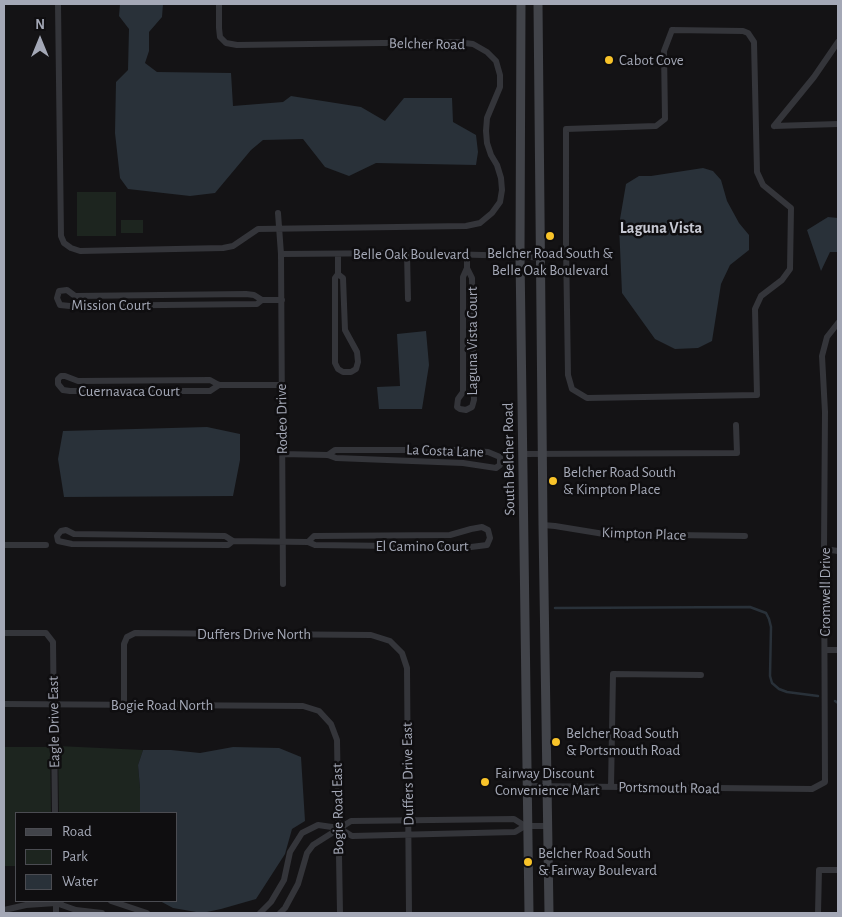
<!DOCTYPE html>
<style>
body{margin:0}
#map{position:relative;width:842px;height:917px;overflow:hidden;background:#141315;font-family:"Alegreya Sans",sans-serif}
canvas{display:block}
.frame{position:absolute;inset:0;border:5px solid #a4a8b6;pointer-events:none}
.legend{position:absolute;left:15px;top:812px;width:162px;height:90px;box-sizing:border-box;background:#0f0e10;border:1px solid #4b4c52;margin:0;padding:6px 9px;list-style:none;font-size:15px;color:#a4a8b6}
.legend li{display:flex;align-items:center;gap:10px;height:25px}
.legend b{width:25px;border:1px solid #4b4c52}
.north{position:absolute;left:15px;top:15px;width:50px;height:50px;-webkit-text-stroke:4px #0f0e10;paint-order:stroke;rotate:0deg;font-size:14px;font-weight:700;line-height:20px;text-align:center;color:#a4a8b6}
.north::after{content:'';display:block;margin:auto;width:18px;height:22px;background:#a4a8b6;clip-path:polygon(50% 0,100% 100%,50% 72%,0 100%)}
</style>
<div id="map">
<canvas width="842" height="917"></canvas>
<div class="frame"></div>
<ul class="legend">
<li><b style="height:6px;background:#42444a"></b>Road</li>
<li><b style="height:14px;background:#1d251f"></b>Park</li>
<li><b style="height:14px;background:#293139"></b>Water</li>
</ul>
<div class="north">N</div>
</div>
<script>
const c = document.querySelector('canvas').getContext('2d');
c.lineJoin = 'round';
function fill(path, color) { c.fillStyle = color; c.fill(path, 'evenodd'); }
const toPath = rows => new Path2D(rows.map(r => 'M' + r).join(''));
function strokePath(path, color, width, dash) { c.strokeStyle = color; c.lineWidth = width; c.lineCap = dash ? 'butt' : 'round'; c.setLineDash(dash || []); c.stroke(path); }
function write(font, color, halo, rows, align = 'center') {
  c.font = font + ' "Alegreya Sans",sans-serif'; c.lineWidth = 5; c.setLineDash([]); c.textBaseline = 'middle'; c.strokeStyle = halo; c.fillStyle = color; for (const [text, x, y, turn = 0] of rows) {
    c.save(); c.translate(x, y); c.rotate((+turn || 0) * Math.PI / 180); c.textAlign = isNaN(turn) ? turn : align; if (halo) c.strokeText(text, 0, 0); c.fillText(text, 0, 0); c.restore();
  }
}
const green = toPath([
 [77,192,116,192,116,236,77,236],
 [121,220,143,220,143,233,121,233],
 [58,746,143,750,138,765,140,788,140,813,59,813],
 [4,747,50,747,51,813,16,813,16,866,4,866]
]);
const water = toPath([
 [120,4,163,4,162,17,149,32,149,51,145,63,157,72,231,73,233,106,283,102,291,96,361,107,385,121,404,98,452,98,453,122,476,135,478,152,476,165,376,163,349,176,325,167,303,139,263,140,251,150,215,193,190,196,128,189,120,178,115,133,116,82,128,70,129,29,119,16],
 [703,168,713,171,721,180,727,201,739,223,749,235,749,250,730,265,721,284,712,341,698,348,675,349,655,339,622,293,619,225,626,184,639,176,651,176],
 [828,217,838,218,838,252,830,252,821,271,807,230],
 [426,331,429,365,422,409,379,409,377,387,400,386,397,334],
 [207,427,240,434,240,460,233,496,64,497,58,459,63,431],
 [233,747,279,748,301,757,305,821,292,829,285,854,256,899,221,909,202,913,173,908,160,901,176,901,176,813,140,813,140,788,138,765,143,750,171,750,200,753]
]);
const stream = toPath([
 [555,608,750,607,766,613,769,619,771,627,770,676,772,683,779,689,787,692,818,696],
 [835,701,838,703]
]);
const minor = toPath([
 [58,4,61,236,64,243,71,248,80,251,223,248,233,246,258,229,466,226,480,223,492,213,500,202,502,190,501,178,497,165,491,155,487,143,486,131,487,118,500,87,500,75,496,61,487,52,473,44,456,42,237,45,226,43,220,37,219,28,219,4],
 [672,30,743,31,748,33,754,42,757,172,763,185,791,208,790,269,782,280,761,296,755,309,757,395,587,398,572,389,568,375,566,245,566,129,656,126,665,119,664,51,672,30],
 [774,126,814,77,838,42],
 [774,126,838,124],
 [278,213,281,254,283,584],
 [407,253,408,299],
 [281,254,407,253,520,256,541,258],
 [338,254,338,274,335,278,335,363,338,369,343,372,351,372,356,369,358,362,357,352,345,330,343,278,338,274],
 [467,268,472,278,474,400,472,407,466,410,460,409,457,407,458,399,463,392,463,277,467,268,467,254],
 [262,300,257,304,70,306,60,305,57,298,59,291,67,290,75,296,246,294,254,295,262,300,282,300],
 [219,385,210,391,70,391,63,390,58,384,58,379,61,376,65,376,78,381,210,380,219,385,281,385],
 [282,454,328,455,336,458,463,463,496,468,500,465,500,457,488,452,458,450,335,450,328,455],
 [523,454,737,453,736,425],
 [543,525,555,526,604,534,745,536],
 [233,541,228,545,72,544,58,541,57,536,61,531,66,530,74,534,225,536,233,541,308,542,315,545,471,547,487,545,490,538,488,530,482,527,471,529,450,535,314,536,308,542],
 [4,545,46,545],
 [824,549,838,551],
 [4,633,46,633,53,642,55,813],
 [825,650,838,650],
 [4,704,303,706,319,711,331,724,337,740,340,913],
 [124,704,124,644,127,637,135,633,371,635,390,641,402,653,407,668,409,913],
 [527,786,812,789,825,782,824,549,825,412,822,356,827,337,838,323],
 [611,787,613,674,701,675],
 [56,901,56,913],
 [111,901,147,913],
 [56,903,76,910,102,913],
 [4,910,26,905,56,903,61,901],
 [260,913,271,902,284,880,290,852,302,833,318,825,339,828,352,836,515,832,525,826],
 [280,913,285,908,298,884,307,853,313,845,351,821,514,819,525,826,547,826],
 [818,913,819,870,838,870]
]);
const secondary = toPath([
 [521,4,520,256,529,913],
 [538,4,543,525,549,913]
]);
const markers = [
 [609,60,5,"#f8c329"],
 [550,236,5,"#f8c329"],
 [553,481,5,"#f8c329"],
 [556,742,5,"#f8c329"],
 [485,782,5,"#f8c329"],
 [528,862,5,"#f8c329"]
];
const streetNames = [
 ["Belcher Road",427,44,1],
 ["Belle Oak Boulevard",411,254],
 ["Mission Court",111,305],
 ["Laguna Vista Court",472,341,-90],
 ["Cuernavaca Court",129,391],
 ["Rodeo Drive",282,419,-91],
 ["La Costa Lane",445,451,2],
 ["South Belcher Road",509,459,-91],
 ["Kimpton Place",644,534,2],
 ["El Camino Court",422,546],
 ["Cromwell Drive",825,592,-90],
 ["Duffers Drive North",254,634],
 ["Bogie Road North",162,705],
 ["Eagle Drive East",54,722,-91],
 ["Duffers Drive East",408,774,-91],
 ["Portsmouth Road",669,788,1],
 ["Bogie Road East",338,809,-91]
];
const poiNames = [
 ["Cabot Cove",619,60],
 ["Belcher Road South &",550,253,"center"],
 ["Belle Oak Boulevard",550,270,"center"],
 ["Belcher Road South",563,472],
 ["& Kimpton Place",563,489],
 ["Belcher Road South",566,733],
 ["& Portsmouth Road",566,750],
 ["Fairway Discount",495,773],
 ["Convenience Mart",495,790],
 ["Belcher Road South",538,853],
 ["& Fairway Boulevard",538,870]
];
const neighbourhoodNames = [
 ["Laguna Vista",661,228]
];
fill(green, '#1d251f');
fill(water, '#293139');
strokePath(stream, '#293139', 2.5);
strokePath(minor, '#34353a', 6);
strokePath(secondary, '#42444a', 9);
for (const [x, y, r, color] of markers) { const dot = new Path2D(); dot.arc(x, y, r, 0, 2 * Math.PI); c.fillStyle = color; c.fill(dot); strokePath(dot, '#0f0e10', 2); }
write('15px', '#a4a8b6', '#0f0e10', streetNames);
write('15px', '#a4a8b6', '#0f0e10', poiNames, 'left');
write('bold 16px', '#c6c8d2', '#0f0e10', neighbourhoodNames);
</script>
